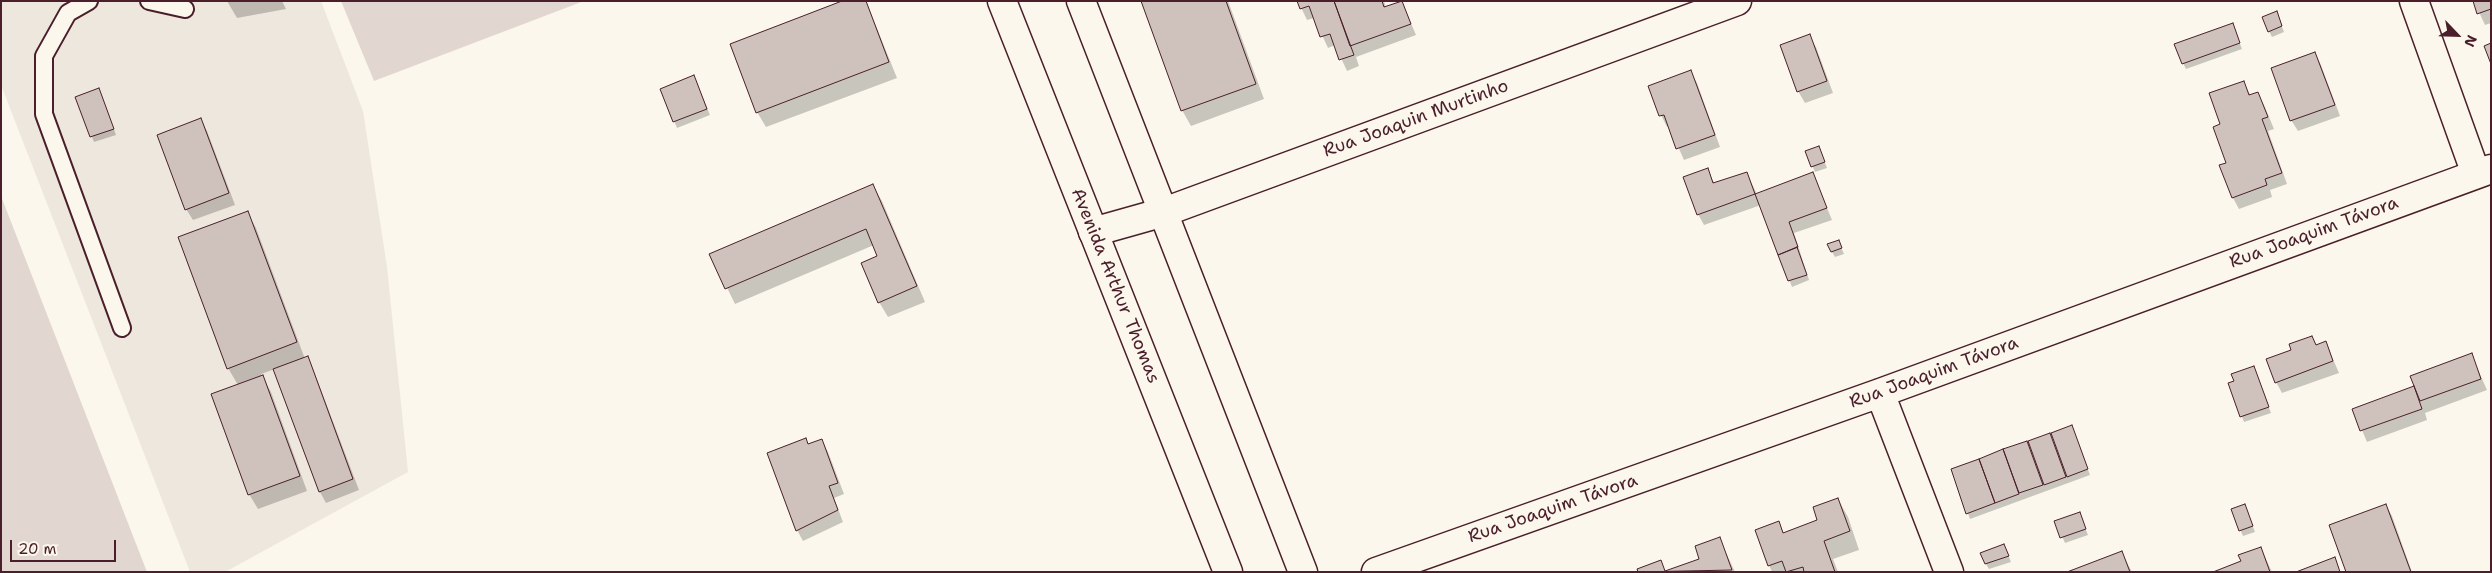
<!DOCTYPE html>
<meta charset="utf-8">
<style>
body{margin:0}
#map{position:relative;width:2492px;height:573px;overflow:hidden;background:#fbf7ec;font-family:"Shantell Sans",sans-serif}
canvas{display:block}
.frame{position:absolute;inset:0;border:2px solid #4a1f2b;pointer-events:none}
.north{position:absolute;left:2432px;top:10px;width:50px;height:50px;-webkit-text-stroke:4px #fbf7ec;paint-order:stroke;rotate:114deg;font-size:14px;font-weight:700;line-height:20px;text-align:center;color:#4a1f2b}
.north::after{content:'';display:block;margin:auto;width:18px;height:22px;background:#4a1f2b;clip-path:polygon(50% 0,100% 100%,50% 72%,0 100%)}
.scale{position:absolute;left:10px;top:540px;width:106px;height:22px;box-sizing:border-box;border:2px solid #4a1f2b;border-top:0;padding-left:6px;font-size:15px;line-height:18px;white-space:nowrap;color:#4a1f2b;-webkit-text-stroke:4px #fbf7ec;paint-order:stroke}
</style>
<div id="map">
<canvas width="2492" height="573"></canvas>
<div class="frame"></div>
<div class="north">N</div>
<div class="scale">20 m</div>
</div>
<script>
const c = document.querySelector('canvas').getContext('2d');
c.lineJoin = 'round';
function fill(path, color) { c.fillStyle = color; c.fill(path, 'evenodd'); }
const toPath = rows => new Path2D(rows.map(r => 'M' + r).join(''));
function strokePath(path, color, width, dash) { c.strokeStyle = color; c.lineWidth = width; c.lineCap = dash ? 'butt' : 'round'; c.setLineDash(dash || []); c.stroke(path); }
function write(font, color, halo, rows, align = 'center') {
  c.font = font + ' "Shantell Sans",sans-serif'; c.lineWidth = 4.5; c.setLineDash([]); c.textBaseline = 'middle'; c.strokeStyle = halo; c.fillStyle = color; for (const [text, x, y, turn = 0] of rows) {
    c.save(); c.translate(x, y); c.rotate((+turn || 0) * Math.PI / 180); c.textAlign = isNaN(turn) ? turn : align; if (halo) c.strokeText(text, 0, 0); c.fillText(text, 0, 0); c.restore();
  }
}
const built = toPath([
 [1,1,321,1,363,111,387,267,408,472,225,572,190,572,1,85]
]);
const green = toPath([
 [341,1,584,1,374,81],
 [1,196,147,572,1,572]
]);
const shadow = toPath([
 [227,1,282,1,286,9,237,18],
 [846,1,866,1,897,78,766,127,757,112],
 [1143,1,1228,1,1264,99,1191,126,1182,110],
 [1298,1,1384,1,1386,8,1402,2,1416,35,1356,57,1359,66,1347,71,1335,45,1328,48,1314,18,1307,20],
 [2474,1,2491,1,2491,23,2485,25],
 [2279,19,2284,32,2272,37,2269,31],
 [2235,31,2242,49,2186,69,2183,63],
 [1809,36,1816,47,1833,93,1805,103,1798,91],
 [2315,53,2321,65,2340,116,2298,131,2291,120],
 [1691,72,1697,83,1720,147,1684,160,1669,126,1667,127,1661,115],
 [2243,82,2251,96,2258,94,2264,105,2274,129,2268,131,2287,184,2270,190,2272,197,2239,209,2233,198,2222,125],
 [697,83,710,115,677,128,661,89],
 [99,89,116,135,94,142,77,98],
 [201,120,207,131,235,205,193,220,186,209],
 [1806,151,1821,153,1827,168,1815,172],
 [1707,170,1715,184,1747,174,1757,194,1813,174,1832,220,1794,233,1809,280,1792,287,1761,205,1704,225,1698,214],
 [873,186,882,201,925,302,888,317,879,302,879,257,874,245,735,304,711,255],
 [247,212,256,228,305,359,307,358,313,369,359,490,326,503,320,492,275,369,261,374,271,392,307,491,258,509,249,494,238,385,228,368],
 [1841,247,1844,254,1835,257,1832,252],
 [2312,337,2317,346,2326,343,2339,373,2282,393,2276,382,2292,350],
 [2471,354,2487,390,2425,413,2427,420,2367,442,2353,409,2416,387],
 [2253,367,2271,413,2244,422,2230,384],
 [2074,432,2090,475,1970,519,1953,470,2049,435,2055,445],
 [806,440,809,445,822,440,828,452,844,494,834,498,843,522,803,541,797,530],
 [1838,499,1848,517,1859,550,1833,559,1838,572,1772,572,1769,565,1778,523,1784,533,1819,521],
 [2386,505,2392,516,2412,572,2347,572],
 [2232,510,2247,511,2255,532,2243,536],
 [2079,513,2088,535,2065,543,2056,522],
 [1719,538,1735,572,1667,572,1701,559],
 [2004,545,2011,562,1989,569,1986,564],
 [2261,548,2272,572,2216,572,2243,562],
 [2122,553,2132,572,2071,572]
]);
const building = toPath([
 [842,1,866,1,889,62,756,113,730,44,842,1],
 [1141,1,1226,1,1256,84,1181,111,1141,1],
 [1297,1,1334,1,1354,55,1339,60,1330,34,1320,37,1309,6,1300,9,1297,1],
 [1334,1,1382,1,1384,7,1402,1,1411,24,1350,46,1334,1],
 [2473,1,2491,1,2491,9,2477,14,2473,1],
 [2277,11,2282,26,2268,32,2262,17,2277,11],
 [2233,23,2240,43,2182,64,2174,44,2233,23],
 [1810,34,1827,81,1797,92,1780,45,1810,34],
 [2491,43,2491,64,2484,46,2491,43],
 [2315,52,2335,105,2290,121,2271,68,2315,52],
 [1691,70,1715,135,1676,149,1664,115,1659,116,1648,86,1691,70],
 [694,75,707,109,673,122,660,89,694,75],
 [2244,81,2249,95,2258,92,2268,117,2262,119,2282,173,2265,179,2267,185,2232,198,2219,165,2226,163,2213,127,2220,124,2209,93,2244,81],
 [99,88,114,129,90,137,75,97,99,88],
 [201,118,229,193,185,210,157,135,201,118],
 [1819,146,1825,162,1811,167,1805,151,1819,146],
 [1708,168,1713,183,1747,172,1755,194,1697,215,1683,177,1708,168],
 [1813,172,1827,208,1789,222,1798,247,1778,255,1755,194,1813,172],
 [873,184,917,286,878,303,861,263,877,256,866,229,725,289,709,254,873,184],
 [248,211,297,342,227,369,178,237,248,211],
 [1839,240,1842,248,1831,252,1827,244,1839,240],
 [1797,247,1807,275,1788,281,1778,255,1797,247],
 [2312,336,2316,345,2326,341,2333,361,2275,383,2266,359,2291,350,2289,344,2312,336],
 [2472,353,2481,379,2420,401,2410,376,2472,353],
 [308,356,353,479,319,492,273,369,308,356],
 [2254,366,2269,407,2240,417,2228,383,2234,381,2231,374,2254,366],
 [263,375,300,476,248,495,211,394,263,375],
 [2414,386,2422,409,2360,431,2352,409,2414,386],
 [2072,425,2088,469,2067,477,2051,433,2072,425],
 [2050,433,2066,477,2044,485,2028,441,2050,433],
 [806,438,808,444,822,439,838,483,829,486,838,510,796,531,767,453,806,438],
 [2027,441,2043,485,2019,493,2003,449,2027,441],
 [2003,449,2019,494,1995,503,1979,459,2003,449],
 [1979,459,1995,503,1966,514,1951,469,1979,459],
 [1838,498,1850,531,1824,541,1835,572,1804,572,1803,567,1786,572,1782,561,1768,566,1755,530,1779,521,1783,533,1817,520,1813,507,1838,498],
 [2245,504,2253,526,2239,531,2231,509,2245,504],
 [2386,504,2411,572,2346,572,2329,525,2386,504],
 [2080,512,2086,529,2060,538,2054,521,2080,512],
 [1720,537,1732,570,1638,572,1637,569,1661,560,1665,571,1699,559,1695,546,1720,537],
 [2004,544,2009,556,1985,564,1980,553,2004,544],
 [2261,547,2270,572,2213,572,2241,561,2238,555,2261,547],
 [2122,551,2130,572,2067,572,2122,551],
 [2335,557,2340,572,2296,572,2335,557]
]);
const service = toPath([
 [89,1,68,13,44,56,44,114,122,328],
 [149,1,185,9]
]);
const minor = toPath([
 [2414,1,2476,174],
 [1093,232,1164,212,1737,1],
 [1880,393,1949,572],
 [1376,572,1880,393,2491,169]
]);
const secondary = toPath([
 [1002,1,1228,572],
 [1081,1,1303,572]
]);
const streetNames = [
 ["Rua Joaquin Murtinho",1416,119,-20],
 ["Rua Joaquim Távora",2314,233,-20],
 ["Avenida Arthur Thomas",1115,286,68],
 ["Rua Joaquim Távora",1934,373,-20],
 ["Rua Joaquim Távora",1553,509,-19]
];
fill(built, '#eee7de');
fill(green, '#e2d7d0');
fill(shadow, '#0003');
fill(building, '#cfc2bc');
strokePath(building, '#4a1f2b', 1);
strokePath(service, '#4a1f2b', 20);
strokePath(minor, '#4a1f2b', 31);
strokePath(secondary, '#4a1f2b', 31);
strokePath(service, '#fbf7ec', 16);
strokePath(minor, '#fbf7ec', 28);
strokePath(secondary, '#fbf7ec', 28);
write('18px', '#4a1f2b', '#fbf7ec', streetNames);
</script>
